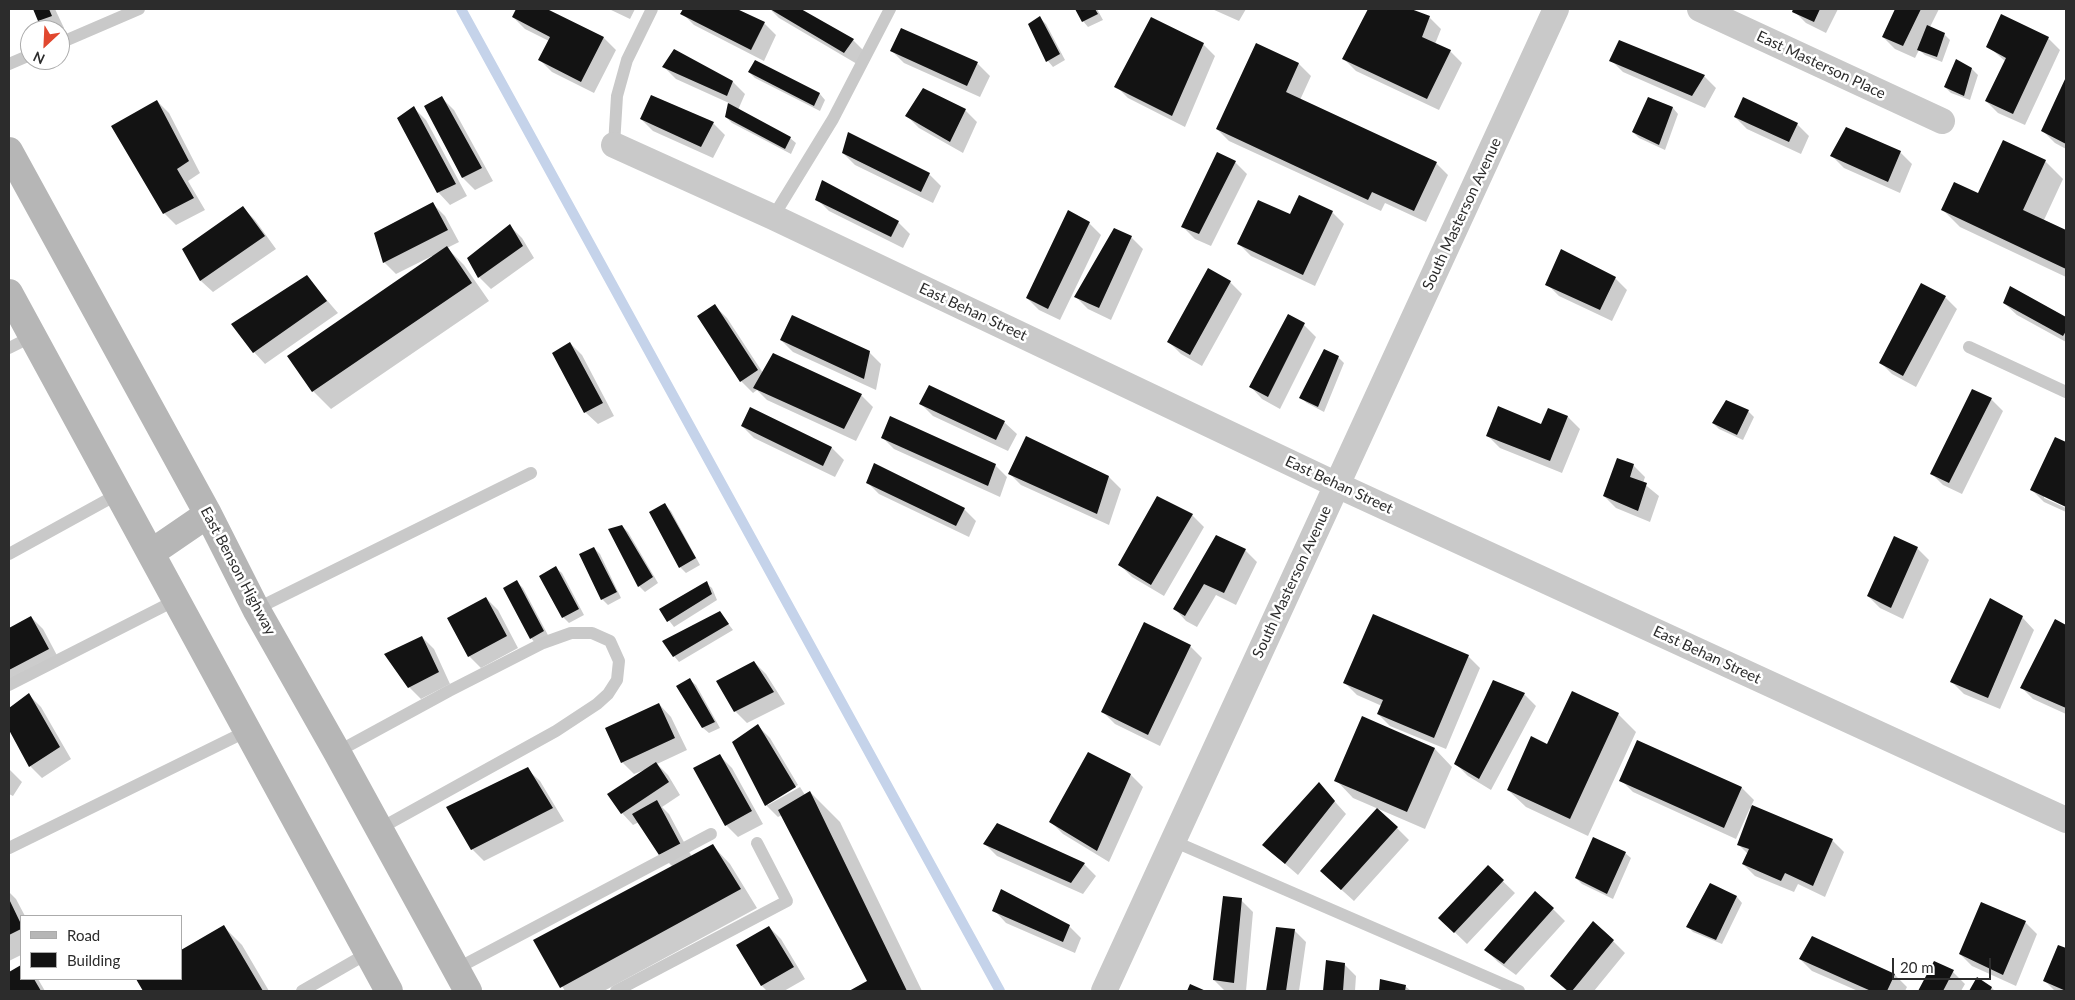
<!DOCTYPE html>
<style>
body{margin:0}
#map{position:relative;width:2075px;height:1000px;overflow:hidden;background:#fff;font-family:Lato,sans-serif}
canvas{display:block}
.frame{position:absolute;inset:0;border:10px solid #2c2c2c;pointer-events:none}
.legend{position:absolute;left:20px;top:915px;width:162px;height:65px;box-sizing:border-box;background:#fff;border:1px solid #ababab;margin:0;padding:6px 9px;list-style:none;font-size:15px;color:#2c2c2c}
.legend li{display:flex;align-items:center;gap:10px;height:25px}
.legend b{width:25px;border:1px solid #ababab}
.north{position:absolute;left:20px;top:20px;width:50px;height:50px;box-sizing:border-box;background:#fff;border:1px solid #ababab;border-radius:50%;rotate:205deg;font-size:14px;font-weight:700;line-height:20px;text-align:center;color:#2c2c2c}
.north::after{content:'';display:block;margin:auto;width:18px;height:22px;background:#e1482f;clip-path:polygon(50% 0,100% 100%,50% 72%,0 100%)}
.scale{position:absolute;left:1892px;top:958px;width:99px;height:22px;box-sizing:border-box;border:2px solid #2c2c2c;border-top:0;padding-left:6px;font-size:15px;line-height:18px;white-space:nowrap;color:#2c2c2c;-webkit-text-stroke:4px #fff;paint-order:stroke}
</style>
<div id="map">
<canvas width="2075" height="1000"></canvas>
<div class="frame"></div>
<ul class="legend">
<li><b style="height:6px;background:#b6b6b6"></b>Road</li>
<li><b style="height:14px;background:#131313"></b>Building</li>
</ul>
<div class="north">N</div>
<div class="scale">20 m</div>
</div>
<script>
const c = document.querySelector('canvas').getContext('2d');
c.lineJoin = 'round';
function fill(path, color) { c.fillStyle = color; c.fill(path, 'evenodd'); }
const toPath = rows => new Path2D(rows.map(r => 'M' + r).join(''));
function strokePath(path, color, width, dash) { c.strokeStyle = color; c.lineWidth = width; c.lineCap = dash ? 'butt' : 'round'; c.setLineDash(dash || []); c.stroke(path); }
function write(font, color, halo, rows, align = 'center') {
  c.font = font + ' Lato,sans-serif'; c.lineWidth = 5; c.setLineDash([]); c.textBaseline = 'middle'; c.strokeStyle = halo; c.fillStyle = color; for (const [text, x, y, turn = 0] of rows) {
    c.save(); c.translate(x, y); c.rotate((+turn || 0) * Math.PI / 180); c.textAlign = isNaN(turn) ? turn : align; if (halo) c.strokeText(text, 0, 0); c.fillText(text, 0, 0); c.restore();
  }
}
const shadow = toPath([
 [34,9,55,9,64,28,49,30,39,20],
 [517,9,545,9,604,38,616,50,594,93,552,72,540,60,549,41,525,29,513,17],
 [609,9,635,9,630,19],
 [684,9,734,9,764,23,776,35,764,61,694,25,682,13],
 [770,9,799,9,853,40,865,52,857,64,779,18],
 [1076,9,1097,9,1103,20,1088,27,1083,21],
 [1212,9,1246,9,1239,21],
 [1369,9,1407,9,1429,17,1441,29,1435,44,1450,51,1462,63,1439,110,1356,71,1344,59],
 [1795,9,1838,9,1826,33,1806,23,1794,11],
 [1897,9,1939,9,1930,27,1944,34,1950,40,1942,62,1925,55,1919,50,1915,58,1895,49,1883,37],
 [1040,18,1046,24,1065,60,1053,67,1048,61],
 [902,29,978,64,990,76,980,97,904,63,892,51],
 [2048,38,2060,50,2025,125,1998,113,1986,101,2006,62,1988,46],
 [1203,44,1215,56,1185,127,1128,98,1116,86],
 [1256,44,1299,64,1311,76,1300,100,1436,163,1448,175,1426,222,1385,203,1381,211,1229,141,1217,129],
 [1611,60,1704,76,1716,88,1705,108,1623,72],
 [756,61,820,94,825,100,820,111,755,78,749,72],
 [664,67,733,82,745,94,738,110,790,138,796,143,791,154,732,123,726,117,729,103,676,79],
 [1972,69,1978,75,1970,100,1951,93,1945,87],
 [2066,80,2066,149,2055,143,2043,131],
 [442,98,454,110,493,181,475,190,463,178,426,106],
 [1649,98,1673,108,1678,114,1665,150,1639,138,1633,132],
 [157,101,169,113,200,173,188,181,205,210,176,225,164,213],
 [414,108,426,120,467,196,450,205,438,192,398,118],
 [965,110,977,122,963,153,919,128,907,116],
 [1735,117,1797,124,1809,136,1801,154,1747,129],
 [641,119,713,123,725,135,713,158,653,131],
 [1900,152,1912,164,1900,193,1844,168,1832,156],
 [843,153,929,174,941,186,933,203,855,165],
 [2045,161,2063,179,2044,220,2066,231,2066,277,1960,227,1943,210,1979,195],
 [1235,162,1247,174,1211,246,1195,239,1183,227],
 [817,199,898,222,910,234,903,248,829,211],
 [433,204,445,216,459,242,447,248,464,265,489,301,331,409,313,391,289,356,433,257,432,256,396,274,384,262],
 [243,208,255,220,276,249,213,292,201,281,183,250],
 [1332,212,1344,224,1315,286,1251,256,1239,244,1290,216],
 [1089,223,1101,235,1060,320,1039,310,1027,298],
 [510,226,522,238,534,258,491,289,479,277],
 [1131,237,1143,249,1111,320,1088,309,1076,297],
 [307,277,338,313,265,364,254,352],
 [1615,278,1627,290,1612,321,1559,296,1547,284],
 [1230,282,1242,294,1202,366,1181,354,1169,342],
 [2011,288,2066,318,2066,342,2017,315,2004,303],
 [1945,297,1957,309,1916,387,1892,374,1880,362],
 [715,306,727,318,763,373,773,354,861,395,873,407,856,441,767,400,757,390,753,393,741,381],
 [1304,325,1316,337,1280,409,1262,399,1250,386],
 [781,340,869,352,881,364,876,390,793,352],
 [570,343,582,355,614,416,598,424,585,412,554,353],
 [1338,357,1344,363,1324,412,1307,403,1301,398],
 [929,387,1004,422,1017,434,1008,451,933,416,921,404],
 [1991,399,2003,411,1962,494,1943,485,1931,473],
 [751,409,832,448,844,460,835,477,754,438,742,426],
 [1748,411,1754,417,1743,440,1719,429,1713,423],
 [1568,417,1580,429,1562,473,1500,448,1488,436,1542,425],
 [882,437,995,465,1007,477,1000,497,894,449],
 [2056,438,2066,443,2066,506,2044,495,2044,498,2066,508,2066,512,2044,502,2032,490],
 [1633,465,1645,477,1643,483,1659,496,1650,522,1616,508,1604,496],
 [1009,473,1109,477,1121,489,1109,525,1021,485],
 [867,482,964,509,976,521,969,537,879,494],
 [1158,498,1192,515,1204,527,1164,596,1132,577,1120,565],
 [665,505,671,511,700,565,686,573,680,567],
 [622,526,628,532,658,583,645,592,639,586],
 [1216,536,1245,550,1257,562,1236,605,1216,595,1197,627,1186,621,1175,609],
 [594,548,600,554,621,598,608,605,602,599],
 [1917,548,1929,560,1903,619,1880,608,1868,596],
 [556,568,562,573,584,615,569,623,563,617],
 [517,582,523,588,549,637,536,644,531,638],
 [706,583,712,588,717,600,674,627,661,610],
 [486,598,498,610,518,648,481,668,469,656],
 [720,613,733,630,679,662,674,656],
 [31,617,43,629,60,661,9,688,9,630],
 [2022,617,2034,630,2000,709,1964,694,1952,682],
 [2056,620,2066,626,2066,714,2033,699,2021,687],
 [422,637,434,649,450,684,421,699,409,687],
 [1190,646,1202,658,1160,746,1115,724,1103,712],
 [1468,656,1480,668,1446,749,1390,726,1378,714,1382,706,1357,695,1345,683],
 [754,662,766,674,785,704,747,723,735,711],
 [690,680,696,685,720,728,709,733,703,728,678,686],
 [1494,681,1524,694,1536,706,1491,790,1468,776,1456,764],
 [29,695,41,707,71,759,42,778,30,766,9,727,9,710],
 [659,704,671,717,687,750,657,764,668,775,680,795,662,807,669,814,692,857,713,846,730,864,757,908,604,991,565,991,535,941,673,867,660,854,639,822,633,825,622,813,645,771,644,770,634,774,622,762],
 [1618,714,1636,732,1588,836,1526,807,1508,790,1548,745],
 [1363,718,1435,749,1452,767,1425,829,1353,798,1336,780],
 [758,726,770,738,798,785,768,802,768,805,800,787,805,795,810,792,840,822,922,991,851,991,868,981,782,815,778,817,766,805],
 [1638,741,1742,788,1754,800,1751,806,1832,840,1844,852,1825,897,1798,884,1794,892,1755,876,1743,864,1748,854,1739,845,1752,809,1750,808,1736,839,1633,792,1621,780],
 [720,756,732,768,763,824,738,837,726,825],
 [9,769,22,782,13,796,9,794],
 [527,769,540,781,564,821,484,861,472,849,448,807],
 [1131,775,1143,787,1109,862,1063,834,1051,822],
 [1319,784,1346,814,1298,875,1276,856],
 [1397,828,1409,840,1354,901,1334,883],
 [985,844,1084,864,1096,876,1083,894,997,856],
 [1625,853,1631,858,1613,899,1582,884,1576,878],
 [1488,867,1515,893,1467,944,1440,918],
 [1710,884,1737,897,1742,903,1722,944,1693,932,1687,926],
 [9,892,16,899,25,916,21,916,21,955,9,961],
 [1241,900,1253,912,1246,991,1225,991,1214,980],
 [1553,909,1565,921,1516,975,1498,962,1486,950],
 [994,910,1069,926,1081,938,1075,953,1006,923],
 [2025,922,2037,934,2016,986,1972,966,1960,954],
 [224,927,242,945,269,991,144,991,137,979,181,979],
 [769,927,781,939,805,979,784,991,767,991,762,986,738,946],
 [1277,928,1294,930,1306,942,1299,991,1267,991],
 [1812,937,1895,975,1907,987,1905,991,1858,991,1812,971,1800,959],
 [1613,941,1625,953,1594,991,1567,991,1552,976],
 [2058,946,2066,950,2066,991,2055,991,2044,980],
 [1327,961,1344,964,1356,976,1355,991,1324,991],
 [1935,962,1953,972,1965,984,1961,991,1920,991],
 [21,966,21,979,38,979,45,991,9,991,9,973],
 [1977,978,1992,988,1995,991,1971,991],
 [1381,980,1405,986,1411,991,1380,991]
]);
const stream = toPath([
 [461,9,1000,991]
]);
const building = toPath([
 [33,9,49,9,52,16,38,21],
 [516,9,547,9,604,37,581,82,538,60,550,37,512,17],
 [683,9,737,9,765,22,751,50,680,14],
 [770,9,801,9,854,39,844,53],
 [1075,9,1095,9,1098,14,1082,22],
 [1368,9,1411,9,1430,16,1422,37,1451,50,1427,99,1342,59],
 [1793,9,1820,9,1814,22,1792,12],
 [1895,9,1921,9,1903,46,1882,37],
 [2001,14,2049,37,2013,114,1985,101,2006,58,1986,47],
 [1040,16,1060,54,1046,62,1028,24],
 [1151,17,1204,43,1172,116,1114,87],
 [1927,25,1945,33,1937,57,1917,50],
 [901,28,978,62,967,86,890,51],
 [1619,40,1705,75,1692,96,1609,61],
 [1256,43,1299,63,1286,92,1437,162,1414,211,1372,192,1368,200,1216,129],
 [674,49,733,81,727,96,662,67],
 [1956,59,1972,68,1964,96,1944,87],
 [755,60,820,93,814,106,748,72],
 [2066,77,2066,144,2041,131],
 [923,88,966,109,950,142,905,116],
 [651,95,714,122,701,147,640,119],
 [442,96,482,168,462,178,424,106],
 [1648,97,1673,107,1659,145,1632,132],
 [1743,97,1798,123,1789,142,1734,117],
 [157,100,189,161,177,169,194,198,163,214,111,126],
 [728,103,791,137,785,149,725,117],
 [414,106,456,184,437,193,397,118],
 [1846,127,1901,151,1888,182,1830,156],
 [848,132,930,173,921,192,842,153],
 [2003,140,2046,160,2023,210,2066,230,2066,269,1941,210,1954,182,1978,193],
 [1217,152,1236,161,1199,234,1181,227],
 [822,180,899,221,891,237,815,200],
 [1299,195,1333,211,1303,275,1237,244,1258,200,1290,214],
 [433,202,448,230,383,263,374,233],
 [243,206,265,236,200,281,182,249],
 [1068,210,1090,222,1048,309,1026,298],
 [510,224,523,246,478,278,467,258],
 [1114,228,1132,236,1099,308,1074,297],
 [447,246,472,283,312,392,287,356],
 [1561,249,1616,277,1600,310,1545,285],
 [1208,268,1231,281,1190,355,1167,342],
 [307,275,327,301,253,353,231,324],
 [1921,283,1946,296,1903,376,1879,363],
 [2010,286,2066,317,2066,331,2063,336,2003,303],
 [715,304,758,370,740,382,697,316],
 [1288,314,1305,323,1268,397,1249,387],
 [792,315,870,351,864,379,780,340],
 [570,342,603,403,584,413,552,353],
 [1324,349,1339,356,1318,407,1299,398],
 [773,353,862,394,844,429,753,388],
 [929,385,1005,421,996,440,919,404],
 [1972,389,1992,398,1949,483,1930,474],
 [1726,400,1749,410,1737,435,1712,423],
 [1498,406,1541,424,1548,408,1568,416,1550,461,1486,436],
 [750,407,832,447,823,466,741,426],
 [890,416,996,464,988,486,881,438],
 [1026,436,1109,476,1097,514,1008,474],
 [2055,437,2066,442,2066,507,2030,490],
 [1617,458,1634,464,1630,477,1647,483,1638,511,1603,496],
 [874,463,965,508,956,526,866,483],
 [1157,496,1193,514,1151,585,1118,565],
 [665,503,696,558,679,568,649,512],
 [622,525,653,577,638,587,608,529],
 [1216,535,1246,549,1224,593,1204,584,1185,616,1173,609],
 [1894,536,1918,547,1891,608,1867,596],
 [594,547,617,592,601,600,579,554],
 [556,566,579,609,562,618,539,576],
 [517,580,544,631,530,639,503,588],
 [707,581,712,594,667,622,659,609],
 [486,597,507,636,468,657,447,618],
 [1990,598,2023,616,1988,698,1950,682],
 [720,611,729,624,673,657,662,641],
 [1373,614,1469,655,1434,738,1377,714,1383,700,1343,683],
 [31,616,49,649,9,670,9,628],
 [2055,619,2066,625,2066,708,2020,688],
 [1144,622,1191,645,1148,735,1101,712],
 [422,636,439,672,408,688,384,654],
 [754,661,774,692,734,712,716,681],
 [690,678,715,722,702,728,676,686],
 [1493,680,1525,693,1479,779,1454,764],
 [1572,691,1619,713,1570,819,1507,790,1531,736,1547,744],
 [29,693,60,747,29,767,9,730,9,708],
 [659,703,675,738,621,763,605,728],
 [1362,716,1435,748,1407,812,1334,781],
 [758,724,796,787,765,806,732,742],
 [1637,740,1742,787,1724,828,1619,781],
 [1088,752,1131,774,1097,851,1049,822],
 [720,754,752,811,725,826,693,768],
 [656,762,669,782,621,814,607,794],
 [528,767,553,808,471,850,446,807],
 [1319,782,1335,801,1285,864,1262,845],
 [810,791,907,991,849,991,867,981,778,810],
 [657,800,681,845,659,855,632,814],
 [1752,805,1833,839,1813,886,1785,873,1781,881,1742,864,1749,849,1737,845],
 [1377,808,1398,827,1341,890,1320,871],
 [997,823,1085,863,1071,883,983,844],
 [1593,837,1626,852,1607,894,1575,878],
 [713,844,741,889,560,988,533,940],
 [1488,865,1504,880,1454,933,1438,918],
 [1710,883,1737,896,1716,940,1686,927],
 [1001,889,1070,925,1063,942,992,911],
 [1535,891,1554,908,1504,964,1484,950],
 [1223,896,1242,898,1234,983,1213,980],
 [9,899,21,924,21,929,9,935],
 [1981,902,2026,921,2003,975,1959,954],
 [1593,921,1614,940,1572,991,1568,991,1550,976],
 [224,925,263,991,143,991,136,979,181,979,181,950],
 [769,926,794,967,761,986,736,945],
 [1276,927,1295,929,1286,991,1266,991],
 [1812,936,1895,974,1887,991,1871,991,1799,959],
 [2058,945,2066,948,2066,991,2043,981],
 [1326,960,1345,963,1343,991,1323,991],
 [1934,961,1954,970,1943,991,1918,991],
 [21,965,21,979,34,979,41,991,9,991,9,972],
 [1977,977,1992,987,1990,991,1969,991],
 [1380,979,1406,985,1405,991,1379,991],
 [1190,984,1206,991,1187,991]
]);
const service = toPath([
 [60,43,139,9],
 [9,64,30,55],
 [614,145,617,96,627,60,652,9],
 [773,217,833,119,890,9],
 [1969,347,2066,392],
 [9,348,33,336],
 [9,554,118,494],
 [256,609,531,473],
 [9,685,176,600],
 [337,752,449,691,543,643,571,633,592,633,610,641,619,661,617,680,608,694,597,704,556,731,379,829],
 [1173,841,1519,991],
 [9,848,247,731],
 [456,969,711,834],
 [302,991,368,953],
 [616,991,787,901,757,843]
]);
const minor = toPath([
 [1700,9,1942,121],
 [614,145,773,217,1337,485,2066,820],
 [1104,991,1556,9]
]);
const secondary = toPath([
 [9,151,208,514,256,609,337,752,468,991],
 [9,293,389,991],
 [151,553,208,514]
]);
const streetNames = [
 ["East Masterson Place",1821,65,25],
 ["South Masterson Avenue",1462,214,-65],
 ["East Behan Street",973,312,25],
 ["East Behan Street",1339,485,25],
 ["East Benson Highway",238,571,62],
 ["South Masterson Avenue",1292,582,-65],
 ["East Behan Street",1707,655,25]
];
fill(shadow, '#0003');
strokePath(stream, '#c5d3ea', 10);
fill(building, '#131313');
strokePath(service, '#c9c9c9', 12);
strokePath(minor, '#c9c9c9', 26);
strokePath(secondary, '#b6b6b6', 28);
write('15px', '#2c2c2c', '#fff', streetNames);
</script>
